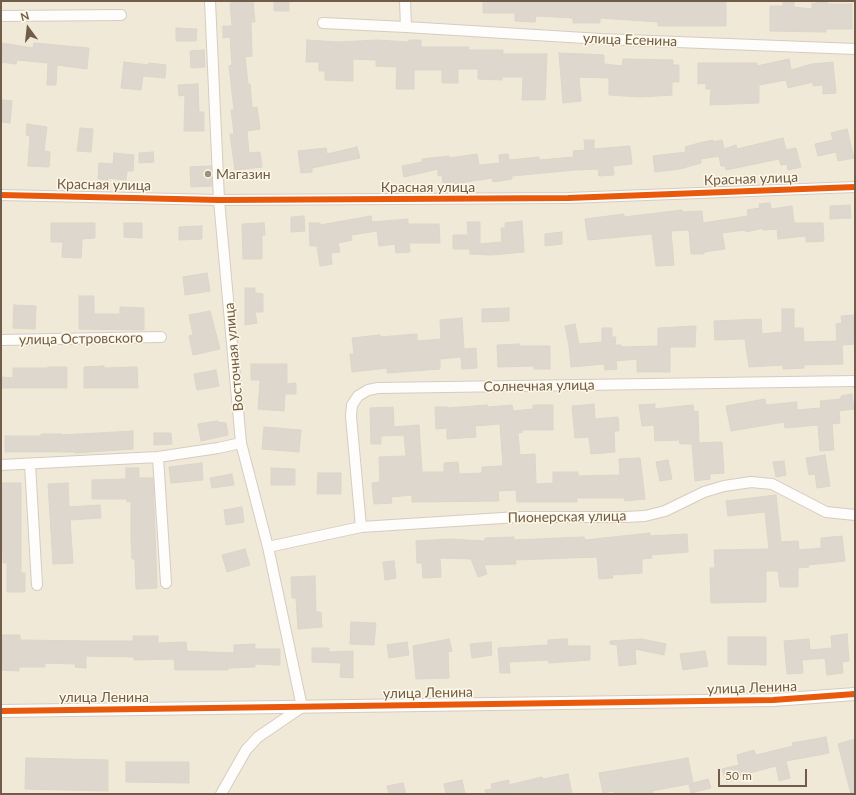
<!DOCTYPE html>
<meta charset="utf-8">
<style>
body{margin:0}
#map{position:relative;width:856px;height:795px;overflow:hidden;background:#f5f1e7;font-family:Lato,sans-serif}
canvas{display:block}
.frame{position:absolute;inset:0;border:2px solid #715c49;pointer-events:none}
.north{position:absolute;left:8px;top:8px;width:40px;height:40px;-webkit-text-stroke:3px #fef8e7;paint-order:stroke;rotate:345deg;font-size:11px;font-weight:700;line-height:16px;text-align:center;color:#715c49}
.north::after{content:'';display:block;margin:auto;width:14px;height:18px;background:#715c49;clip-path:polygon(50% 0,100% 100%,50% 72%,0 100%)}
.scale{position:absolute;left:718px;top:769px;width:89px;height:18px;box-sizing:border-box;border:2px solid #715c49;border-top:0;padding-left:5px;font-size:12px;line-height:14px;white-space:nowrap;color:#715c49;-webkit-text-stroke:3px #fef8e7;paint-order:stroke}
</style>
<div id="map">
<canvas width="856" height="795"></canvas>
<div class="frame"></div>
<div class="north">N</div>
<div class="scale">50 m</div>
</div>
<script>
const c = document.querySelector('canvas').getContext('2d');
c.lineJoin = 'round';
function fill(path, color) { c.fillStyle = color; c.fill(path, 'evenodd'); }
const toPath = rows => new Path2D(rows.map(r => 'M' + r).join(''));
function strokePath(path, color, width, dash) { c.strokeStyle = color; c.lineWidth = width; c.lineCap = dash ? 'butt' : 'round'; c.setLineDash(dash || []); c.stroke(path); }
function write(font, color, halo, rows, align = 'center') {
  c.font = font + ' Lato,sans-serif'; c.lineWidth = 3; c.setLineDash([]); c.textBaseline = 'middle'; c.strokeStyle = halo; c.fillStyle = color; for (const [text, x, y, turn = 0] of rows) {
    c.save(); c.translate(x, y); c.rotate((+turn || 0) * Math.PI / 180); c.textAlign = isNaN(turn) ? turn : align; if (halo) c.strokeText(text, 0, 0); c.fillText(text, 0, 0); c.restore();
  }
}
const residential = toPath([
 [1,1,855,1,855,794,1,794]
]);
const building = toPath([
 [253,1,255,22,251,22,252,56,245,57,248,84,250,84,252,108,257,107,260,129,247,131,249,153,260,152,262,167,235,170,230,134,234,134,231,110,234,110,229,66,232,65,230,37,223,38,223,26,232,26,230,3,253,1],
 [274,1,289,1,289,11,274,11,274,1],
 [483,1,726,2,726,26,658,26,658,22,600,18,600,23,573,23,573,18,536,16,535,22,515,21,515,13,483,13,483,1],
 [783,1,794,1,794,7,812,9,812,3,816,4,816,1,828,1,827,4,852,4,852,29,826,29,826,32,770,31,770,6,783,6,783,1],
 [176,28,197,29,196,41,176,41,176,28],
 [307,40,339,42,377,40,409,42,409,40,421,40,421,47,469,47,468,50,503,50,503,54,547,54,545,100,522,100,523,77,502,77,502,80,478,79,478,69,458,69,458,83,442,83,442,70,414,70,414,89,396,89,397,67,376,66,376,60,353,59,353,81,325,80,325,71,319,71,319,62,306,62,307,40],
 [1,43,33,48,34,43,89,48,87,69,57,65,56,85,47,85,48,63,17,60,16,64,1,62,1,43],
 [204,50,205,67,191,68,190,51,204,50],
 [559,53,604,55,604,64,622,66,623,59,673,60,673,65,679,65,679,82,672,82,672,95,641,97,609,95,609,78,579,77,581,101,563,103,559,53],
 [789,59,791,70,812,64,833,62,836,93,823,94,823,85,813,86,813,82,788,88,786,80,759,85,759,103,710,105,711,89,706,89,706,83,698,84,698,63,757,63,757,66,789,59],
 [124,62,149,65,149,63,166,65,165,78,143,76,141,90,121,88,124,62],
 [198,84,199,112,204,112,204,131,184,131,185,95,179,96,178,85,198,84],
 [2,100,12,101,10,123,1,122,2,100],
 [27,124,47,127,44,151,50,152,49,167,28,166,30,136,26,135,27,124],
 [80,128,93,129,91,152,77,151,80,128],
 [847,129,854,158,838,161,836,152,818,156,815,144,833,140,831,133,847,129],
 [783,138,786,150,796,148,801,167,788,170,787,164,781,165,779,159,726,170,725,166,721,166,719,156,701,159,701,163,680,169,655,172,653,156,686,152,685,147,699,143,713,140,713,142,722,140,724,149,736,145,737,149,783,138],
 [584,140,594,140,594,149,630,146,632,164,613,166,614,175,599,176,598,169,575,170,512,176,512,179,493,182,492,178,454,184,454,182,443,183,442,175,438,176,438,169,404,177,402,166,422,162,422,159,449,156,449,158,477,154,479,165,500,163,499,155,508,154,509,160,539,157,539,160,574,157,573,151,585,150,584,140],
 [357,147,360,158,312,168,312,172,301,173,298,151,326,148,327,154,357,147],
 [153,152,154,162,139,163,139,153,153,152],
 [114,153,134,155,133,171,127,171,126,180,108,178,108,180,98,179,99,163,113,164,114,153],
 [211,166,212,186,191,187,190,167,211,166],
 [770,203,771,209,792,206,794,223,823,223,824,241,806,242,806,236,778,239,777,229,763,230,763,228,746,232,745,230,722,233,725,249,704,252,704,254,691,254,689,230,671,231,674,265,656,266,652,234,588,240,585,219,624,214,624,217,682,210,682,212,702,211,703,223,748,216,747,210,760,208,759,204,770,203],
 [850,205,851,218,830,219,830,206,850,205],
 [304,216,305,231,291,232,291,217,304,216],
 [371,216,372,222,408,219,408,224,439,224,440,243,409,243,410,252,396,253,395,244,379,246,377,231,351,235,352,240,338,243,340,252,331,253,332,264,320,266,317,246,310,246,309,223,320,223,320,225,371,216],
 [522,221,524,252,491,255,470,254,470,249,453,249,453,235,468,235,467,222,480,222,480,244,502,242,501,228,505,228,505,223,522,221],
 [51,223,95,223,95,238,82,239,81,258,62,257,63,242,51,242,51,223],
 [124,223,142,223,142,238,124,237,124,223],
 [264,223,265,235,262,235,262,259,243,259,242,224,264,223],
 [202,226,202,239,179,240,179,227,202,226],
 [562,232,562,244,545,246,545,234,562,232],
 [207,273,210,291,185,295,183,277,207,273],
 [245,288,255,288,255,293,263,294,263,312,255,312,257,323,245,325,245,288],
 [79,296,94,296,94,314,120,314,120,307,144,308,144,330,79,329,79,296],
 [14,305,36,306,35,329,13,328,14,305],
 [509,308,509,321,482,322,482,309,509,308],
 [782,309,794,309,794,328,803,328,804,342,837,341,836,324,842,323,841,316,855,315,855,327,854,327,855,344,842,345,843,364,804,365,804,368,783,369,783,365,749,367,745,339,715,340,714,321,761,319,762,334,782,332,782,309],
 [210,311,220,349,193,355,189,336,193,335,189,315,210,311],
 [462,318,464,349,476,348,477,368,462,369,461,357,440,359,440,369,387,373,387,368,352,372,350,354,354,354,352,338,380,335,380,337,417,334,417,341,441,339,440,320,462,318],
 [575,324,579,344,602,342,602,328,612,328,612,337,616,337,615,345,621,345,621,347,658,346,658,328,696,326,695,347,670,347,670,372,637,372,637,359,616,361,617,369,605,370,604,364,571,367,569,346,565,326,575,324],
 [519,344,519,346,550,346,550,369,534,369,534,366,498,367,497,345,519,344],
 [251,364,287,364,287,384,296,383,296,394,285,394,284,411,258,409,260,380,251,380,251,364],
 [104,366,104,368,137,367,138,388,84,388,84,367,104,366],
 [48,367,67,367,67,388,1,388,1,377,13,378,13,368,48,368,48,367],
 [216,370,219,386,197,390,194,374,216,370],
 [852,394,854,409,839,411,840,423,832,424,834,450,820,451,818,425,785,428,784,422,731,431,726,406,765,399,766,405,797,402,797,410,821,408,820,401,841,399,841,396,852,394],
 [594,404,595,419,618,417,619,431,614,431,615,452,591,454,589,437,575,438,572,406,594,404],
 [655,404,655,409,693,405,694,412,698,411,699,443,722,442,724,473,710,474,710,479,695,481,692,444,680,444,679,440,655,441,654,425,642,426,639,405,655,404],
 [487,405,488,407,512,405,513,411,533,409,533,405,553,405,553,430,522,430,523,432,518,433,520,455,535,454,536,484,553,483,553,472,578,472,578,476,620,475,619,459,640,458,645,499,625,501,624,498,577,498,577,502,517,502,516,490,498,491,499,501,412,502,412,495,391,497,392,503,374,504,372,483,380,482,379,457,406,456,404,435,381,436,381,444,371,444,370,408,393,407,394,427,419,425,422,472,444,472,444,463,458,462,459,474,482,473,482,467,503,466,500,424,475,426,476,437,447,439,447,428,436,429,435,407,448,407,448,408,487,405],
 [217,421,217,422,226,423,228,435,201,441,198,424,217,421],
 [264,427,301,430,299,452,262,449,264,427],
 [133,431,133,449,75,453,75,452,5,452,5,436,41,436,41,434,62,434,62,435,133,431],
 [154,433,171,433,172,444,154,445,154,433],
 [825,455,830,486,817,488,815,474,809,475,806,458,825,455],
 [668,460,672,479,660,481,656,462,668,460],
 [784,461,786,475,776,477,773,462,784,461],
 [202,463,203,480,171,483,169,467,202,463],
 [126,468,139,468,139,478,153,478,157,588,136,589,135,559,132,559,131,538,131,501,127,502,127,499,92,499,92,480,126,479,126,468],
 [271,468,295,469,295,485,271,485,271,468],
 [318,473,341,473,341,494,317,494,318,473],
 [232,474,234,485,212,488,210,478,232,474],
 [1,483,21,483,21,573,25,573,25,592,7,592,7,563,3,563,1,483],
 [68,483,69,507,100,505,101,518,70,520,73,563,53,564,48,484,68,483],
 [776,495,781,542,798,541,799,550,821,548,821,538,842,536,845,561,808,565,809,567,798,568,798,587,780,587,778,571,766,571,766,602,711,603,710,568,715,568,714,550,769,549,765,512,728,516,726,501,776,495],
 [242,507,244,522,226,525,224,510,242,507],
 [650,533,650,536,687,534,688,552,651,555,652,558,642,559,642,573,612,575,613,578,599,579,597,557,515,560,516,564,484,565,487,574,478,577,471,559,440,558,441,577,423,578,422,563,417,563,416,541,449,539,485,541,485,538,514,537,514,540,584,537,585,540,650,533],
 [245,549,250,565,227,572,222,555,245,549],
 [394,561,396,578,385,580,383,562,394,561],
 [315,576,316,612,321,612,322,627,298,629,296,598,292,598,291,577,315,576],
 [351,622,376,623,374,645,350,644,351,622],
 [847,634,849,661,842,662,843,673,827,675,825,658,802,660,803,673,787,674,784,641,809,639,810,650,832,648,831,636,847,634],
 [1,635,20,635,20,640,90,641,133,641,133,636,158,636,158,643,186,642,187,651,234,653,234,645,255,644,255,649,280,649,280,665,255,664,255,667,228,668,228,670,175,670,174,659,134,660,134,657,86,656,86,668,75,667,76,664,45,663,45,667,19,667,19,671,1,670,1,635],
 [728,637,766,637,766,665,728,664,728,637],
 [449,639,452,651,448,652,449,678,416,679,413,646,449,639],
 [567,639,568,646,590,646,590,660,549,663,548,660,509,662,510,673,500,673,498,648,548,645,548,640,567,639],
 [642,639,666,644,664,655,635,649,636,664,619,666,617,645,610,644,610,641,642,639],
 [407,642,409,655,389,658,387,645,407,642],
 [491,642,492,655,472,658,470,644,491,642],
 [312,648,329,648,329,652,353,651,353,678,340,677,341,663,312,662,312,648],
 [705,651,708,666,683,670,680,654,705,651],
 [826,737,829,753,786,761,790,778,779,781,776,766,738,776,738,779,726,782,722,769,739,765,737,755,754,750,756,755,793,746,792,743,826,737],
 [855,739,855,794,851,794,838,744,855,739],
 [26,758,108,760,108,791,25,789,26,758],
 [688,758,693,783,708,779,711,788,691,793,689,784,652,791,653,794,614,794,613,791,603,793,599,773,688,758],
 [126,762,189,762,189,783,126,782,126,762],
 [568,774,572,794,486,794,485,790,492,789,491,784,509,780,509,785,542,777,543,779,568,774],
 [462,780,465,794,446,794,444,784,462,780],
 [403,783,406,794,389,794,387,786,403,783]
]);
const minor = toPath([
 [210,1,219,200,241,443,268,547,302,707,258,737,246,750,221,794],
 [405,1,406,27,601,39,855,49],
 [1,16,121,15],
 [323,23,406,27],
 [1,195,219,200,568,198,855,187],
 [1,340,161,337],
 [158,457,166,583],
 [30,464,37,585],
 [1,465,158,457,218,448,241,443],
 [361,527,351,416,352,405,358,396,368,390,378,388,855,381],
 [268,547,361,527,518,517,625,517,645,516,665,511,704,492,724,486,751,482,772,484,826,512,855,515]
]);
const tertiary = toPath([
 [1,711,773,700,855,694]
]);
const cycleway = toPath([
 [1,195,219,200,568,198,855,187],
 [1,711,773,700,855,694]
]);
const markers = [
 [208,174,4,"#9f9080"]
];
const streetNames = [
 ["улица Есенина",630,40,2],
 ["Красная улица",751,179,-2],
 ["Красная улица",104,185,1],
 ["Красная улица",428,187],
 ["улица Островского",81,339,-1],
 ["Восточная улица",234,357,-95],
 ["Солнечная улица",539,386,-1],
 ["Пионерская улица",567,517,-1],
 ["улица Ленина",752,688,-2],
 ["улица Ленина",428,693,-1],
 ["улица Ленина",104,697]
];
const poiNames = [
 ["Магазин",216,174]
];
fill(residential, '#f0e9d7');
fill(building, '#ded7cd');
strokePath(building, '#ddd5ca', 1);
strokePath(minor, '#d4ccc2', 12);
strokePath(tertiary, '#d4ccc2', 14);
strokePath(minor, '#fefdfb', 10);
strokePath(tertiary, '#fefdfb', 12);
strokePath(cycleway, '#e8590c', 6);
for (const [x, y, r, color] of markers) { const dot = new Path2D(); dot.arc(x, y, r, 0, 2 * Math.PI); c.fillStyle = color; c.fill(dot); strokePath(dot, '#fef8e7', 1.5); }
write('14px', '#715c49', '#fef8e7', streetNames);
write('14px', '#715c49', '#fef8e7', poiNames, 'left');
</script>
